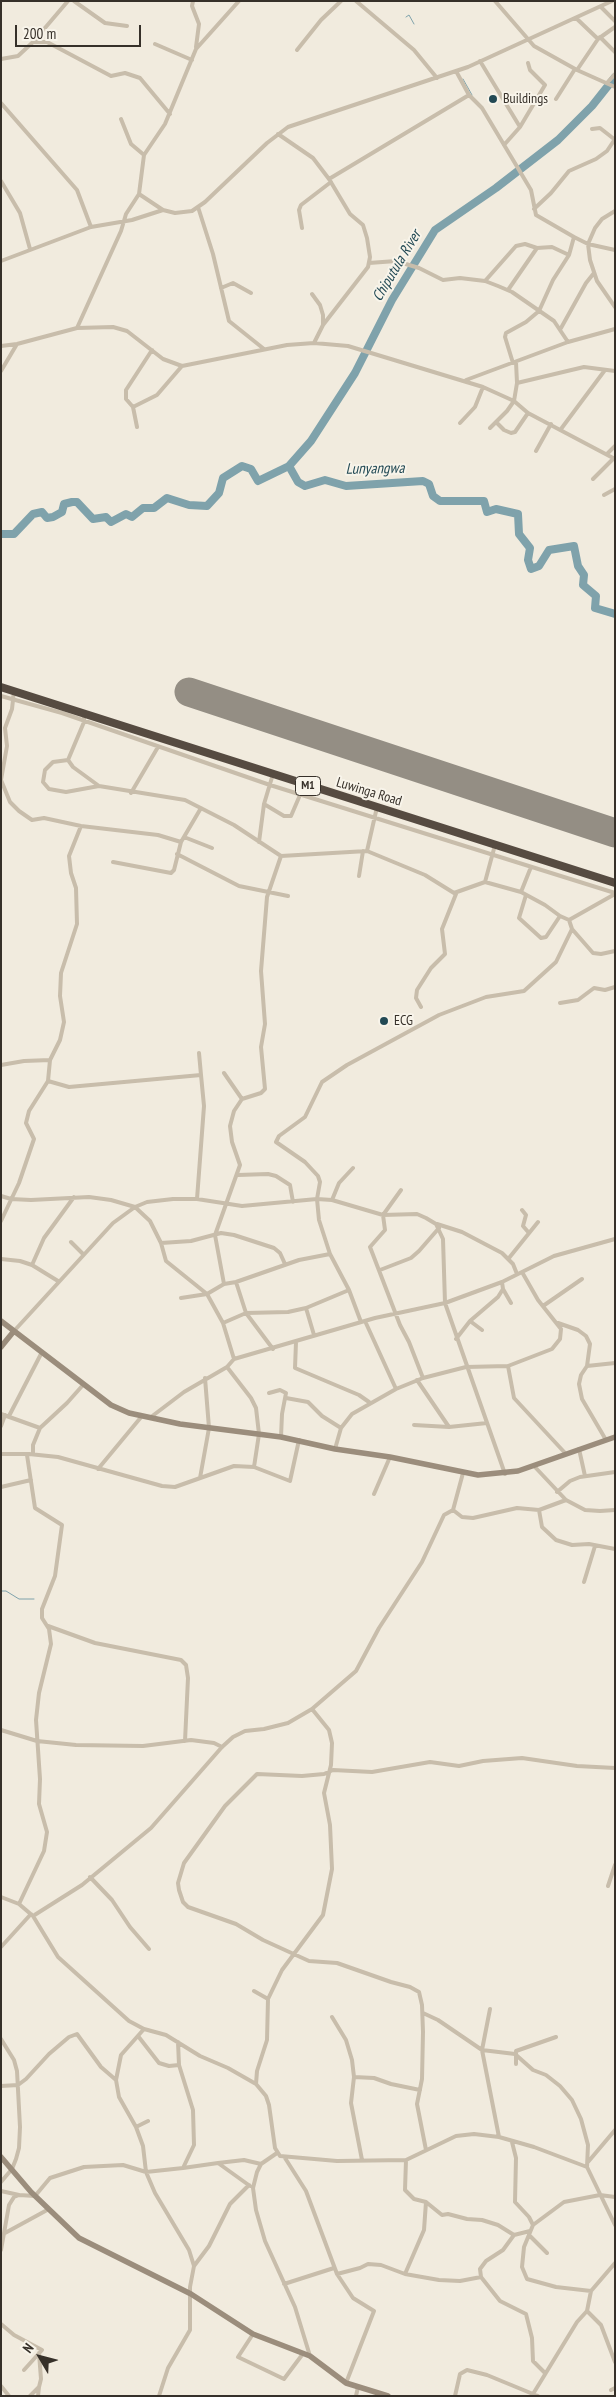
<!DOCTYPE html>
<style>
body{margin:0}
#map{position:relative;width:616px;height:2397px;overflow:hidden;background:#f1ebde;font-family:"PT Sans Narrow",sans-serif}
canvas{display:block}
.frame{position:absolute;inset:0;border:2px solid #363029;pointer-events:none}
.north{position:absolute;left:15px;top:2332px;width:50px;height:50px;-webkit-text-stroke:4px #f8f4ea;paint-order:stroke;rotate:307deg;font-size:14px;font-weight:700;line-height:20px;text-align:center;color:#363029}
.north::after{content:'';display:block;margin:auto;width:18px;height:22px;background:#363029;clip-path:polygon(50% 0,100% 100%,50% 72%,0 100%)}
.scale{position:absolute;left:15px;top:25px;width:126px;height:22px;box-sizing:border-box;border:2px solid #363029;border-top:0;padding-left:6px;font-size:15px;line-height:18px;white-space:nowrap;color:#363029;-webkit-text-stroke:4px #f8f4ea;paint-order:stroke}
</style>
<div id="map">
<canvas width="616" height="2397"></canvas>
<div class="frame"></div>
<div class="north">N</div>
<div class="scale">200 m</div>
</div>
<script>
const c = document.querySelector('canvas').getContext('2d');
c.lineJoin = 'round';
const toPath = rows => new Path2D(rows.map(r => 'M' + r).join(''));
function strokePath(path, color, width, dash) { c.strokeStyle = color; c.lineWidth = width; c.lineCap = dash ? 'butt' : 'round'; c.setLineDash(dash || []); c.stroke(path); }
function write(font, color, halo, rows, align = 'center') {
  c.font = font + ' "PT Sans Narrow",sans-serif'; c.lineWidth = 4; c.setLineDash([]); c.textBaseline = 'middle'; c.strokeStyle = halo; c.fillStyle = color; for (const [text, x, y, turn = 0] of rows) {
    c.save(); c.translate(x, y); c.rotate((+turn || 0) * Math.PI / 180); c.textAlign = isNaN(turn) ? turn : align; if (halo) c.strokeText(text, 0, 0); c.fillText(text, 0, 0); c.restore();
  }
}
const stream = toPath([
 [406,17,409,15,414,24],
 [463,79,472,95],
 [1,1591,6,1591,19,1599,34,1599]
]);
const river = toPath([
 [289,466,311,441,355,373,392,300,435,230,496,188,558,140,592,106,615,77],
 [1,534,14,534,33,514,42,512,47,518,53,517,62,512,64,504,72,502,77,502,93,519,106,517,111,522,126,514,132,517,143,508,154,508,167,498,189,505,207,506,219,493,223,478,242,466,251,469,258,481,289,466,298,482,305,486,325,480,346,486,423,481,429,484,433,496,440,501,484,501,487,512,496,509,518,514,519,534,530,548,528,560,531,569,539,566,549,550,574,546,578,566,584,575,583,585,596,596,595,608,615,614]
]);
const runway = toPath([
 [189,692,615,833]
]);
const street = toPath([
 [74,1,105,23,127,26],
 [193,1,192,6,199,24,196,47],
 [356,1,414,50,437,78],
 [495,1,534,46,577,70,615,87],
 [601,7,615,21],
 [576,18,598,39],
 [600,37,615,52],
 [33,42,68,1],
 [155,44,192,60],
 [297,50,321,20,341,1],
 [1,59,18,56,33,42,47,42,111,76,125,73,140,78,170,114],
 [480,61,520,127,504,145],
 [577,70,598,39,615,27],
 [456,71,469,95,482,108,531,190,536,215,574,237],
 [607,83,615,74],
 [556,99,575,69],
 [1,103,77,190,91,227],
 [121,119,131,144,144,155],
 [520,127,545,85,530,70,528,63],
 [592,129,600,128,614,139],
 [278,134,313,158,329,179,350,214,363,225,367,238,370,257,368,267,323,325],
 [329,179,469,95],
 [1,181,20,213,30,249],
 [139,194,163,210],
 [198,207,213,254,229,321,264,349],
 [534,209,551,193,569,171,596,159,607,151,615,139],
 [615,211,602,219,595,228,588,244,590,260,597,281,615,307],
 [302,228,299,210,301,205,331,182],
 [1,261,91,227,132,220,163,210,175,213,192,211,205,202,267,143,288,127,468,67,612,1],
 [369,263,396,261,419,268,443,280,460,278,485,281,498,286,512,292,554,321,568,342],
 [485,281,516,246,525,244,537,248],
 [221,288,233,283,251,293],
 [508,290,537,248,552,247,569,255],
 [312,294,320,305,323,315,323,325,314,343],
 [77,328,121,231,126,214,139,194,144,155,165,124,196,49,239,1],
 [561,328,586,283,594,273],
 [1,346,17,344,77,328,113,327,127,331,163,359,182,366,287,345,314,343,348,346,483,387,514,401,528,413,615,459],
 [152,350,126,390,126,399,133,407,157,395,182,366],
 [513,363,505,337,506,333,526,322,539,311,553,280,569,255,574,237,588,244,615,250],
 [1,371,17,344],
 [466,380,568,342,615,329],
 [517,383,584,367,615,371],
 [133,407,137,427],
 [496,422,504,430,511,433,515,432,528,413],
 [460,423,475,407,483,387],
 [490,428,507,411,514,401,517,383,516,362],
 [561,429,605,370],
 [536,451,551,424],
 [607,454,615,446],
 [593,479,614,458],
 [604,495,615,489],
 [14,691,12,709,5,728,7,746,1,780,10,802,19,811,32,820,44,818,81,826,158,835,181,842],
 [1,696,62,713,270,785,615,893],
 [84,714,84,722,68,760,73,767,99,786,185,800,234,825,281,856,367,851,425,875,454,893,485,882,521,892,545,905,560,916,569,920,572,929,593,953,601,954,615,951],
 [68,760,53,762,45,770,43,782,49,789,66,792,99,786],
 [131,793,158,747],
 [264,804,284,816,291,816,300,795],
 [184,837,212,848],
 [259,842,264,804,273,774],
 [367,851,377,807],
 [177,854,239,886,288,896],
 [113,862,171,873,174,870,181,842,201,808],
 [359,876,363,851],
 [485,882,495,845],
 [521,892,531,867],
 [526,895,519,918,541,938,546,937,560,916],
 [569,920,615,894],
 [560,1003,578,1000,594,988,605,990,615,987],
 [421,1007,416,998,417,990,431,968,445,954,442,929,456,894],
 [199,1053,201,1075],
 [50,1060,60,1040,64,1022,60,996,61,973,77,924,76,888,71,873,69,856,81,826],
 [1,1065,24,1061,50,1060,48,1081],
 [224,1073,242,1099,234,1111,230,1126,232,1142,240,1165,215,1235,224,1284],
 [242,1099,261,1093,265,1089,261,1047,265,1024,261,971,267,897,281,856],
 [238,1175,268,1174,276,1176,290,1185,293,1202],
 [401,1190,383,1215,385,1230,370,1247,400,1325,409,1342,423,1378],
 [1,1196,11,1199,31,1200,89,1197,111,1200,135,1207,113,1223,14,1331],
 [332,1200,339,1183,353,1168],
 [522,1210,526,1215,523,1226,529,1233],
 [1,1221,19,1183,34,1139,26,1123,29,1111,48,1081,69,1087,201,1075,204,1106,197,1199],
 [437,1224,462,1232,502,1253,513,1264,517,1274],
 [71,1242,83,1254],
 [161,1243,191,1241,221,1233,234,1235,274,1248,280,1253,285,1264],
 [330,1254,319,1220,317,1199,320,1182,318,1176,305,1162,276,1142,279,1136,305,1117,322,1082,347,1065,439,1015,486,997,524,991,556,962,572,929],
 [509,1258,538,1222],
 [1,1259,20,1261,32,1265,58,1281],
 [32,1265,44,1238,74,1197],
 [380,1270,411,1258,419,1251,439,1228],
 [236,1282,246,1313,273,1349],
 [503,1289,511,1303],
 [207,1294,166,1261,161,1243,150,1221,135,1207,147,1202,173,1199,197,1199,242,1206,317,1199,332,1200,383,1215,417,1214,426,1218,436,1224,443,1239,445,1303,505,1474],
 [181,1298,207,1294],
 [543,1306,582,1279],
 [306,1308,314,1335],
 [365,1321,396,1389],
 [470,1321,482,1330],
 [223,1323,246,1313,288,1312,306,1308,349,1290],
 [558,1323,578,1330,586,1336,590,1344,587,1366,581,1375,579,1384,582,1399,606,1440],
 [456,1339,470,1321,498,1297,503,1289,502,1282],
 [296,1342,295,1368,359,1395,369,1402],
 [234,1359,223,1323,207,1294,224,1284,236,1282,299,1260,330,1254,349,1290,361,1322],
 [508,1366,514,1398,566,1454],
 [587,1366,615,1363],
 [417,1380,449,1427],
 [269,1393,280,1390,286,1393,282,1414,281,1437],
 [286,1398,308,1402,322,1416,341,1428],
 [1,1414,40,1428],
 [9,1416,42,1352],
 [151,1417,184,1392,227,1367,234,1359,375,1318,445,1303,502,1282,554,1256,615,1239],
 [414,1425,449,1427,487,1423],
 [1,1426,5,1415],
 [335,1449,341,1428,352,1414,396,1389,423,1378,466,1367,508,1366,552,1349,560,1339,561,1329,538,1300,522,1272],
 [579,1449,585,1476],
 [1,1454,29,1454],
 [29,1454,58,1457,162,1486,175,1487,234,1466,254,1467,259,1434,256,1408,251,1398,227,1367],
 [33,1454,33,1445,40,1428,67,1403,83,1385],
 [534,1466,566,1500,585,1510,600,1511,615,1510],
 [254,1467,290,1481,299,1440],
 [98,1469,142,1416],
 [200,1478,209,1428,205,1378],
 [1,1487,31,1480],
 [557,1492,570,1481,580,1477,615,1472],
 [374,1494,390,1457],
 [453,1510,462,1517,473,1518,517,1508,539,1510,566,1500],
 [539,1510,542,1527,556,1540,572,1545,589,1544,615,1549],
 [584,1582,595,1546],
 [48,1626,95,1643,181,1660,186,1665,188,1678,185,1741],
 [1,1730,37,1741,76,1745,143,1746,191,1740,214,1743,222,1747],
 [90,1877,112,1900,130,1927,149,1949],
 [608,1886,615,1865],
 [1,1897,19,1904,33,1916,58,1957,129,2021,144,2029,166,2035,200,2056,228,2068,256,2084,266,2096,269,2105,275,2148,280,2156,337,2161,406,2160,456,2136,474,2134,499,2137,534,2147,587,2167],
 [19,1904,44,1851,47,1832,39,1804,40,1779,36,1720,39,1693,51,1644,49,1629,42,1618,42,1609,55,1576,62,1525,35,1508,27,1455],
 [33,1916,82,1885,151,1828,222,1747,233,1737,245,1731,264,1729,288,1723,312,1709,356,1671,379,1628,422,1562,444,1515,453,1510,463,1473],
 [1,1947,31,1914],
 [254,1991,268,1999],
 [490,2009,482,2050,499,2137],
 [423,2013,438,2020,482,2050,515,2054,533,2070,546,2075,560,2086,572,2100,581,2119,588,2145,587,2167,615,2225],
 [332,2017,346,2040,352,2060,354,2077,351,2103,362,2160],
 [144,2029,121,2055,116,2080,119,2097,136,2127,143,2146,146,2172,183,2168,194,2145,193,2110,179,2065,178,2042],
 [138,2036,159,2063,169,2066,179,2065],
 [1,2039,14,2060,17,2071,20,2127,19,2148,16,2159,12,2169,1,2182],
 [516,2064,516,2051,556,2037],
 [354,2077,374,2078,391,2084,420,2090],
 [256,2084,257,2071,267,2040,268,1999,282,1970,323,1915,332,1869,330,1825,324,1793,331,1765,332,1743,329,1730,312,1709],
 [1,2086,18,2085,26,2079,49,2054,69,2037,77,2034,101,2067,116,2080],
 [136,2127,148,2121],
 [512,2142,516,2158,515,2202,529,2217,533,2225],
 [426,2150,417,2104,422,2079,423,2032,422,2005,419,1992,410,1987,391,1982,337,1963,309,1961,263,1940,236,1924,188,1907,183,1902,179,1890,178,1883,184,1863,225,1806,257,1774,302,1776,324,1774,333,1770,372,1772,430,1762,459,1766,483,1761,522,1758,577,1766,615,1768],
 [277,2153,261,2164,257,2172,253,2188,256,2210,265,2241,295,2307,310,2356],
 [285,2158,306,2191,337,2274,353,2298,374,2311,346,2383],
 [406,2160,405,2190,414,2199,426,2202,442,2215,448,2214,467,2219,482,2220,498,2225,514,2235,530,2231],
 [588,2162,615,2130],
 [218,2163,244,2160,261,2164],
 [183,2168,218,2163,250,2186],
 [1,2191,19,2195],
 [5,2233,49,2209],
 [529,2235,547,2253],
 [1,2250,9,2205,14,2197,19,2195,35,2196,50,2178,84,2167,123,2165,146,2172,155,2193,189,2250,194,2266,190,2287,190,2330,168,2368,159,2396],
 [194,2266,209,2246,230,2204,249,2185],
 [337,2274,360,2268,368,2264,381,2265,405,2274,439,2280,460,2281,481,2277,500,2301,526,2314,532,2338,533,2361,545,2373],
 [405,2274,424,2230,426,2202],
 [481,2277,480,2269,486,2261,503,2250,514,2235],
 [284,2284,334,2268],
 [591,2291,556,2287,527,2279,522,2267,524,2247,533,2225,564,2202,600,2195,615,2197],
 [587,2311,601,2325,615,2362],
 [1,2324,14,2335,42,2350,24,2370],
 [253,2334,238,2357,284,2379,302,2355],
 [1,2386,9,2396],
 [611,2390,615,2388],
 [533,2394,577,2322,587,2311,591,2291,615,2263],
 [30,2396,39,2387,41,2379,39,2353],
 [38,2396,39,2387],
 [356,2396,358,2387],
 [455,2396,460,2374,467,2370,487,2375,538,2396]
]);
const secondary = toPath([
 [1,1321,111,1405,129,1413,180,1424,281,1437,335,1449,390,1457,478,1475,518,1471,615,1437],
 [1,1347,14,1331],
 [1,2157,31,2192,79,2238,191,2294,253,2334,310,2356,346,2383,388,2396]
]);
const highway = toPath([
 [1,687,615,883]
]);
const markers = [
 [493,99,5,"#224954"],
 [384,1021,5,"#224954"]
];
const shields = [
 [308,786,25]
];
const shieldNames = [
 ["M1",308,786]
];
const poiNames = [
 ["Buildings",503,99],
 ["ECG",394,1021]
];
const streetNames = [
 ["Luwinga Road",369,792,17]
];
const waterNames = [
 ["Chiputula River",397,266,-59],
 ["Lunyangwa",375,469,-1]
];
strokePath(stream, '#7fa2ab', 1);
strokePath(river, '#7fa2ab', 8);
strokePath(runway, '#948e84', 29);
strokePath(street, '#c8bdab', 4);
strokePath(secondary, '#9b8d7c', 5.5);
strokePath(highway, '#564b41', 8);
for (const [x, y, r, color] of markers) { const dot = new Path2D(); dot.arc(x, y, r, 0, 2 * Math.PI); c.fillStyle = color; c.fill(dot); strokePath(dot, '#f8f4ea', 2); }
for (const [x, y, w] of shields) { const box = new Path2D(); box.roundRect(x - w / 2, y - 9.5, w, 19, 4); c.fillStyle = '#f8f4ea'; c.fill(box); strokePath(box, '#363029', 1); }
write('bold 12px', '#363029', null, shieldNames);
write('14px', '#363029', '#f8f4ea', poiNames, 'left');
write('14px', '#363029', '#f8f4ea', streetNames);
write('italic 15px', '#224954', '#f8f4ea', waterNames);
</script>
